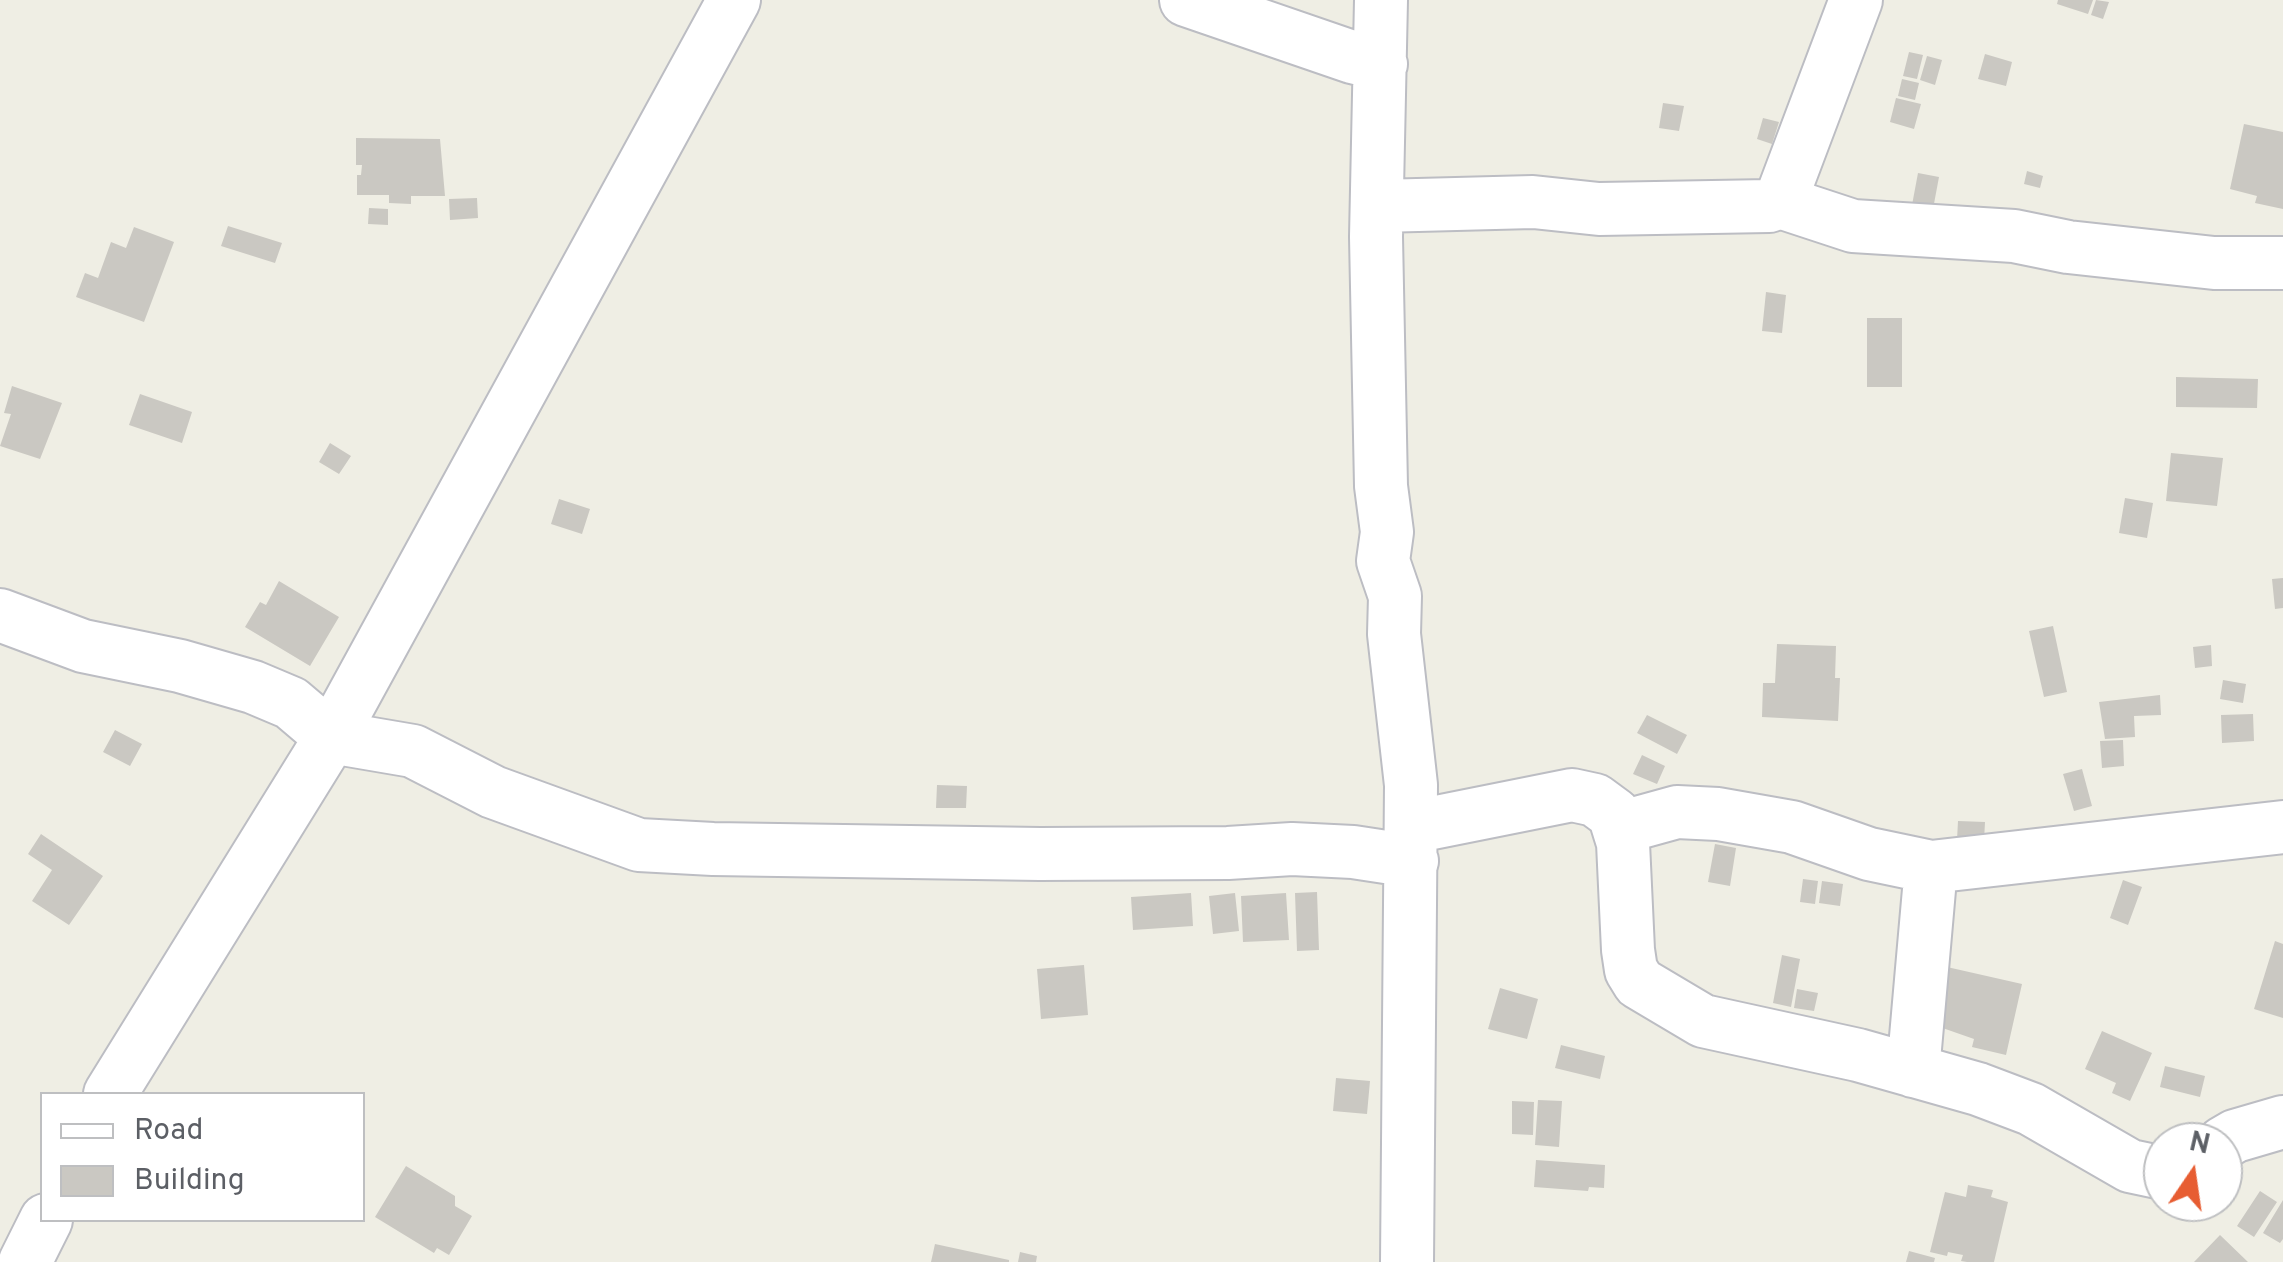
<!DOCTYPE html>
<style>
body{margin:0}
#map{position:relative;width:2283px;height:1262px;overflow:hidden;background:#efeee4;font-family:Overpass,sans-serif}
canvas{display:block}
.legend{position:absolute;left:40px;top:1092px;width:325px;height:130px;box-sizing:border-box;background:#fff;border:2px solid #bebfc1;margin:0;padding:12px 18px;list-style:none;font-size:30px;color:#5c5f65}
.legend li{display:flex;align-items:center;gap:20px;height:50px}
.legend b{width:50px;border:2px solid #bebfc1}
.north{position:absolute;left:2143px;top:1122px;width:100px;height:100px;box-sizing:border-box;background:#fff;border:2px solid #bebfc1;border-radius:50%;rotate:13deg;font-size:28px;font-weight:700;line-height:40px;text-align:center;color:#5c5f65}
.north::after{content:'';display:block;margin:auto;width:35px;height:45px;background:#e75d32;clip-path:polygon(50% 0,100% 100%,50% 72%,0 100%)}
</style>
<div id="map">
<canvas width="2283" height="1262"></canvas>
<ul class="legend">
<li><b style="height:12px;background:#fff"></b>Road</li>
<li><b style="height:28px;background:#cac8c2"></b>Building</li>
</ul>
<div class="north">N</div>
</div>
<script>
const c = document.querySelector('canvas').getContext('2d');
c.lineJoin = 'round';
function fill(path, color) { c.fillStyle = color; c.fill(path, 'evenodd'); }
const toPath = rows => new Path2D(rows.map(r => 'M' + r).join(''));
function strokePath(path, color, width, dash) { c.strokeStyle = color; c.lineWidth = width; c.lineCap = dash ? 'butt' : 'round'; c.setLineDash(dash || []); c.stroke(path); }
const building = toPath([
 [2058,0,2093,0,2088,14,2057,4],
 [2096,0,2109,2,2103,19,2091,15],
 [1909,52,1923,55,1917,79,1903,76],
 [1985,54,2012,62,2006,86,1978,79],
 [1927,56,1942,60,1935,85,1920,80],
 [1902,79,1919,83,1915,100,1898,96],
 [1896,98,1921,104,1914,129,1890,122],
 [1663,103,1684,106,1679,131,1659,128],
 [1763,118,1779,122,1772,144,1757,139],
 [2244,124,2283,132,2283,209,2255,203,2257,196,2230,189],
 [356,138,440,139,445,196,411,196,411,204,389,203,389,195,357,195,357,175,361,175,362,165,356,165],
 [2027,171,2043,176,2040,188,2024,184],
 [1918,173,1939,177,1933,209,1912,205],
 [477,198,478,218,450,220,449,199],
 [369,208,388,209,388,225,368,224],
 [228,226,282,243,275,263,221,246],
 [134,227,174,242,144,322,76,297,85,273,98,278,111,242,126,248],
 [1766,292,1786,295,1782,333,1762,331],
 [1867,318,1902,318,1902,387,1867,387],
 [2176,377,2258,379,2257,408,2176,407],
 [12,386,62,403,40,459,0,446,11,414,4,413],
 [140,394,192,412,182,443,129,425],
 [330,443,351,456,339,474,319,462],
 [2171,453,2223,458,2217,506,2166,501],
 [2125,498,2153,503,2147,538,2119,533],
 [559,499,590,509,582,534,551,524],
 [2283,578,2283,608,2275,609,2272,579],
 [279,581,339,617,310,666,245,627,260,602,266,605],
 [2053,626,2067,692,2044,697,2029,631],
 [1777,644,1836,646,1835,678,1840,678,1838,721,1762,717,1763,683,1775,683],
 [2211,645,2212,666,2195,668,2193,647],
 [2223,680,2246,684,2243,703,2220,699],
 [2160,695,2161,715,2134,716,2135,737,2105,739,2099,702],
 [2253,714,2254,741,2222,743,2221,715],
 [1647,715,1687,735,1677,754,1637,733],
 [115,730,142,744,130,766,103,752],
 [2123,740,2124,766,2102,768,2100,741],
 [1642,755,1665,766,1657,784,1633,774],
 [2082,769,2092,806,2074,811,2063,774],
 [937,785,967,786,966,808,936,808],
 [1958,821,1985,822,1984,841,1957,840],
 [41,834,103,876,69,925,32,901,52,870,28,854],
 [1715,844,1736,848,1730,886,1708,882],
 [1803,879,1818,881,1815,904,1800,902],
 [2123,880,2142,887,2128,925,2110,918],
 [1822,881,1843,884,1840,906,1819,903],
 [1317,892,1319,950,1297,951,1295,893],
 [1191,893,1193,926,1133,930,1131,897],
 [1235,893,1239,931,1213,934,1209,896],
 [1286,893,1289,940,1243,942,1241,896],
 [2275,941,2283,944,2283,1018,2254,1009],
 [1782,955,1800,959,1791,1007,1773,1003],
 [1084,965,1088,1015,1041,1019,1037,969],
 [1947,967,2022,984,2006,1055,1972,1047,1974,1039,1934,1025],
 [1500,988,1538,999,1527,1039,1488,1029],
 [1797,989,1818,993,1814,1011,1794,1008],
 [2102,1031,2152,1053,2130,1101,2112,1093,2116,1083,2085,1069],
 [1561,1045,1605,1056,1600,1079,1555,1068],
 [2165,1066,2205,1076,2200,1097,2160,1087],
 [1336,1078,1370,1081,1367,1114,1333,1111],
 [1538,1100,1562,1101,1559,1147,1535,1145],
 [1512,1101,1534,1102,1533,1135,1512,1134],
 [1536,1160,1605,1165,1604,1188,1589,1187,1588,1191,1534,1187],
 [406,1166,455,1196,455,1206,472,1216,449,1255,437,1248,434,1253,375,1217],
 [1968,1185,1993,1190,1991,1197,2008,1202,1994,1262,1967,1262,1961,1261,1963,1255,1948,1252,1947,1256,1930,1252,1945,1192,1966,1197],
 [2260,1191,2277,1202,2254,1237,2237,1226],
 [2283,1200,2283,1239,2280,1243,2263,1233],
 [2220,1235,2248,1262,2194,1262],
 [935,1244,1009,1260,1009,1262,931,1262],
 [1909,1251,1935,1258,1934,1262,1906,1262],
 [1020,1252,1037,1256,1036,1262,1018,1262]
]);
const minor = toPath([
 [1186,0,1352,57,1381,64],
 [1381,0,1376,237,1381,486,1387,532,1383,561,1395,596,1394,634,1411,785,1407,1262],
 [1780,202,1856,0],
 [1379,206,1533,202,1599,209,1769,206,1780,202,1853,226,2014,236,2068,247,2214,263,2283,263],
 [0,615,83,646,180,666,253,687,291,703,331,737,413,751,493,792,639,845,713,849,1040,854,1228,853,1292,849,1353,852,1412,861],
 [1412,827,1572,795,1595,800,1614,814,1623,843,1628,950,1631,970,1639,983,1703,1021,1858,1055,1978,1089,2031,1109,2130,1166,2163,1173],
 [1619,828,1677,812,1718,814,1792,827,1869,854,1931,867,2283,827],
 [1913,1071,1931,867],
 [110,1094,331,737,734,0],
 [2223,1143,2235,1136,2283,1122],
 [25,1262,46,1220]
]);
fill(building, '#cac8c2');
strokePath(minor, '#bcbdc3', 56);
strokePath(minor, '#fff', 52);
</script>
